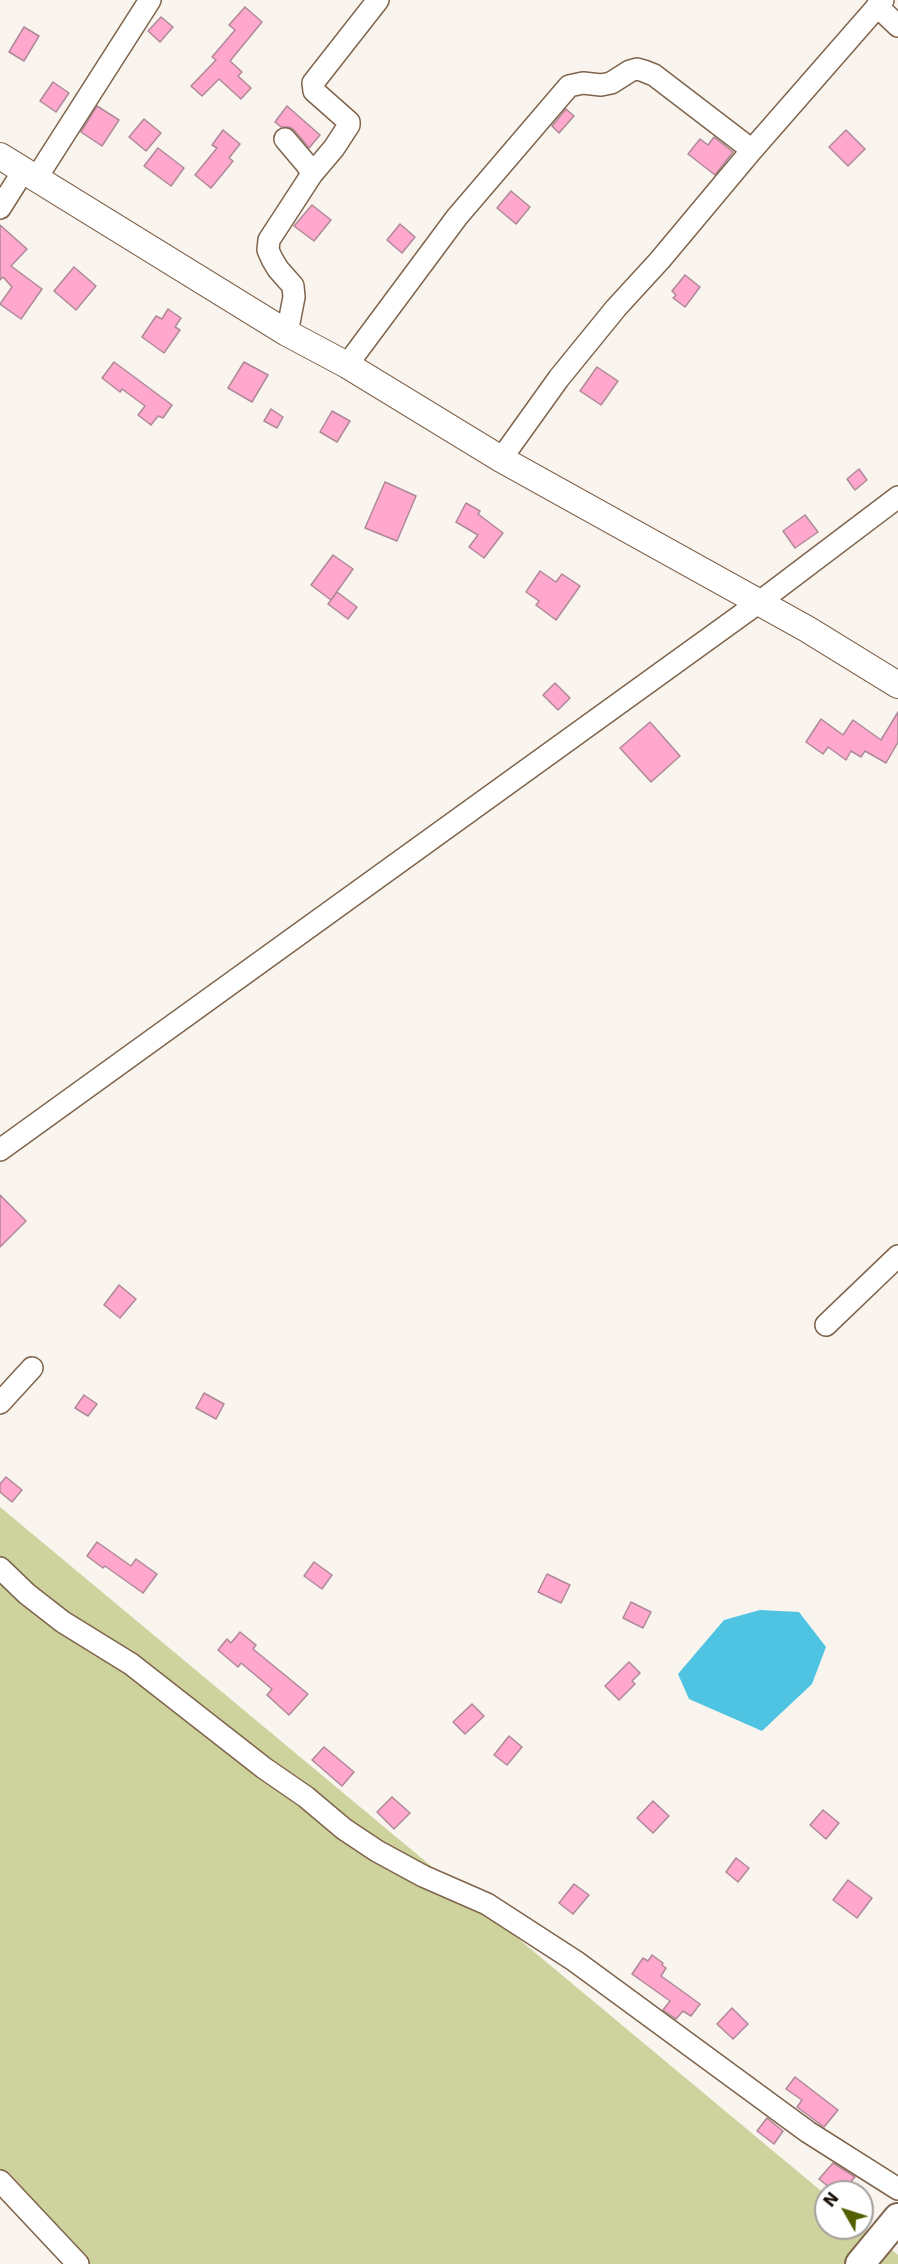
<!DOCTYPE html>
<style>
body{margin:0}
#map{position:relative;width:898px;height:2264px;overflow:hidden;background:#faf4ee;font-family:"DejaVu Sans",sans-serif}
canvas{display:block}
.north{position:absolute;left:814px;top:2180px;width:60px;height:60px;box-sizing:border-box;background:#fff;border:2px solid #a49f9c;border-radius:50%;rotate:309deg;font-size:16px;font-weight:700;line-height:24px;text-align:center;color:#1b1007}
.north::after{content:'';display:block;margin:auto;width:21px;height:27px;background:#535f00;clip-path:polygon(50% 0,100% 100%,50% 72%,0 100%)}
</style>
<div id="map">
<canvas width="898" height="2264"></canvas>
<div class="north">N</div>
</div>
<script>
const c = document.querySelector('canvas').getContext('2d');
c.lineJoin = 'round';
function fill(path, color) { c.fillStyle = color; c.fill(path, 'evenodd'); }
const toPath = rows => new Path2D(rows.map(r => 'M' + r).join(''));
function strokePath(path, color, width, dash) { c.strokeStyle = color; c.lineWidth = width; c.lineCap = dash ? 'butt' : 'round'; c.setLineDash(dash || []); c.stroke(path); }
const green = toPath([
 [0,1507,826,2195,826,2228,862,2228,862,2225,898,2255,898,2264,90,2264,0,2189]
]);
const water = toPath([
 [760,1610,799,1612,826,1647,812,1684,762,1731,689,1699,678,1674,724,1620]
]);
const building = toPath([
 [245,7,262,22,230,61,242,72,238,76,251,88,241,99,219,79,202,96,191,86,216,60,212,57,235,30,229,25,245,7],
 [161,17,173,27,160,42,148,31,161,17],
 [24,27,39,36,24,61,9,52,24,27],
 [53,82,69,93,56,112,40,101,53,82],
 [97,106,119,120,102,146,81,132,97,106],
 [287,106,320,135,309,148,294,130,289,127,281,127,275,122,287,106],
 [566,109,574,116,559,133,552,126,566,109],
 [144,119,161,133,146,151,129,137,144,119],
 [223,130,240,144,229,158,233,161,211,188,195,175,217,148,212,145,223,130],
 [846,130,865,149,848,166,829,147,846,130],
 [714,137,733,152,715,175,688,154,700,139,708,145,714,137],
 [158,148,184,168,171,186,144,166,158,148],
 [511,191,530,207,516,224,497,208,511,191],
 [312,205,331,220,314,241,294,226,312,205],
 [400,224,415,237,402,253,387,240,400,224],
 [0,225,27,249,11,266,42,289,21,319,0,304,12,287,3,277,0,280,0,225],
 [74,267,96,286,76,310,54,291,74,267],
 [685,275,700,287,685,307,673,298,676,295,672,291,685,275],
 [168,309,181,318,175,327,180,330,164,353,142,337,156,316,162,319,168,309],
 [114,362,172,405,163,418,158,416,151,425,138,415,145,406,122,389,120,392,102,378,114,362],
 [244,362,268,375,252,402,228,388,244,362],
 [597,367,618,381,601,405,580,391,597,367],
 [271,409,283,417,277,428,264,421,271,409],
 [332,411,350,421,337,442,320,432,332,411],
 [859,469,867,480,855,490,847,479,859,469],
 [385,482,416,496,397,541,365,528,385,482],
 [466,503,480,511,478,514,503,533,484,558,469,547,478,535,456,522,466,503],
 [805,515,818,532,795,548,783,531,805,515],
 [333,555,353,569,331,600,311,585,333,555],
 [540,571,556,582,562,574,580,586,556,620,536,605,539,601,526,592,540,571],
 [337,592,357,607,348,619,328,604,337,592],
 [555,683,570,698,558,710,543,695,555,683],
 [898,712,898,742,886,763,865,751,861,757,851,751,846,760,828,747,823,754,806,742,821,719,843,735,853,720,881,740,898,712],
 [650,722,680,756,651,782,620,748,650,722],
 [0,1195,26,1221,0,1247,0,1195],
 [119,1285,136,1299,120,1318,104,1305,119,1285],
 [204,1393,224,1404,216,1419,196,1408,204,1393],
 [84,1395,97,1404,88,1416,75,1408,84,1395],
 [6,1477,22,1490,12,1502,0,1492,0,1484,6,1477],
 [97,1542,131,1566,136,1559,157,1574,143,1593,105,1566,103,1568,87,1556,97,1542],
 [314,1562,332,1575,322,1589,304,1576,314,1562],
 [547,1574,570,1585,561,1603,538,1592,547,1574],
 [631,1602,651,1612,643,1628,623,1618,631,1602],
 [240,1632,256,1645,253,1649,308,1694,289,1715,267,1695,272,1689,241,1663,238,1667,218,1650,227,1639,231,1643,240,1632],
 [629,1662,640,1673,632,1681,635,1684,619,1700,605,1686,629,1662],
 [472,1704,484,1716,465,1734,453,1722,472,1704],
 [509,1736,522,1747,507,1765,494,1755,509,1736],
 [324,1747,354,1772,342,1786,312,1760,324,1747],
 [392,1797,410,1813,394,1829,377,1812,392,1797],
 [653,1801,669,1816,653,1833,637,1818,653,1801],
 [823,1810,839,1823,826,1839,810,1825,823,1810],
 [736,1858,749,1868,738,1882,726,1872,736,1858],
 [848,1880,872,1898,857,1918,833,1900,848,1880],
 [574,1884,589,1895,573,1914,559,1903,574,1884],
 [652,1955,663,1963,662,1965,666,1968,661,1976,700,2004,691,2016,683,2011,676,2019,663,2010,670,2001,632,1974,643,1958,648,1961,652,1955],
 [732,2008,748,2024,733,2039,717,2024,732,2008],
 [795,2077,838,2110,824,2127,797,2107,802,2100,786,2089,795,2077],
 [767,2118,783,2131,774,2144,757,2131,767,2118],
 [833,2163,855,2177,842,2192,835,2192,819,2179,833,2163]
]);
const minor = toPath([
 [877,6,898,26],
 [285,139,307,165,312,174,269,240,268,250,272,259,278,269,293,286,294,297,287,333],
 [312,174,334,148,349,125,349,122,314,91,313,83,378,0],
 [37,177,150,0],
 [0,208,24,170],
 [347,365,457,217,569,86,583,83,601,85,611,83,630,71,637,69,644,71,654,75,752,150,883,0],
 [501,459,559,378,616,308,660,260,752,150],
 [0,1150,758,603,898,497],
 [826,1325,898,1256],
 [0,1403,32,1368],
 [0,1568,27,1594,63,1622,131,1664,264,1768,306,1797,344,1829,377,1851,423,1876,487,1904,575,1961,808,2132,898,2189],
 [0,2181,78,2264]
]);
const tertiary = toPath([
 [0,156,287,333,347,365,501,459,807,629,898,685]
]);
const secondary = toPath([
 [860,2264,898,2218]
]);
fill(green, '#ced29d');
fill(water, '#4fc4e2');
fill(building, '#ffa7cc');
strokePath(building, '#ae8998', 1.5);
strokePath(minor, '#7f644c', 24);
strokePath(tertiary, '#7f644c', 28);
strokePath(secondary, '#7f644c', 32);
strokePath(minor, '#fff', 21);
strokePath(tertiary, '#fff', 26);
strokePath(secondary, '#fff', 28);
</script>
